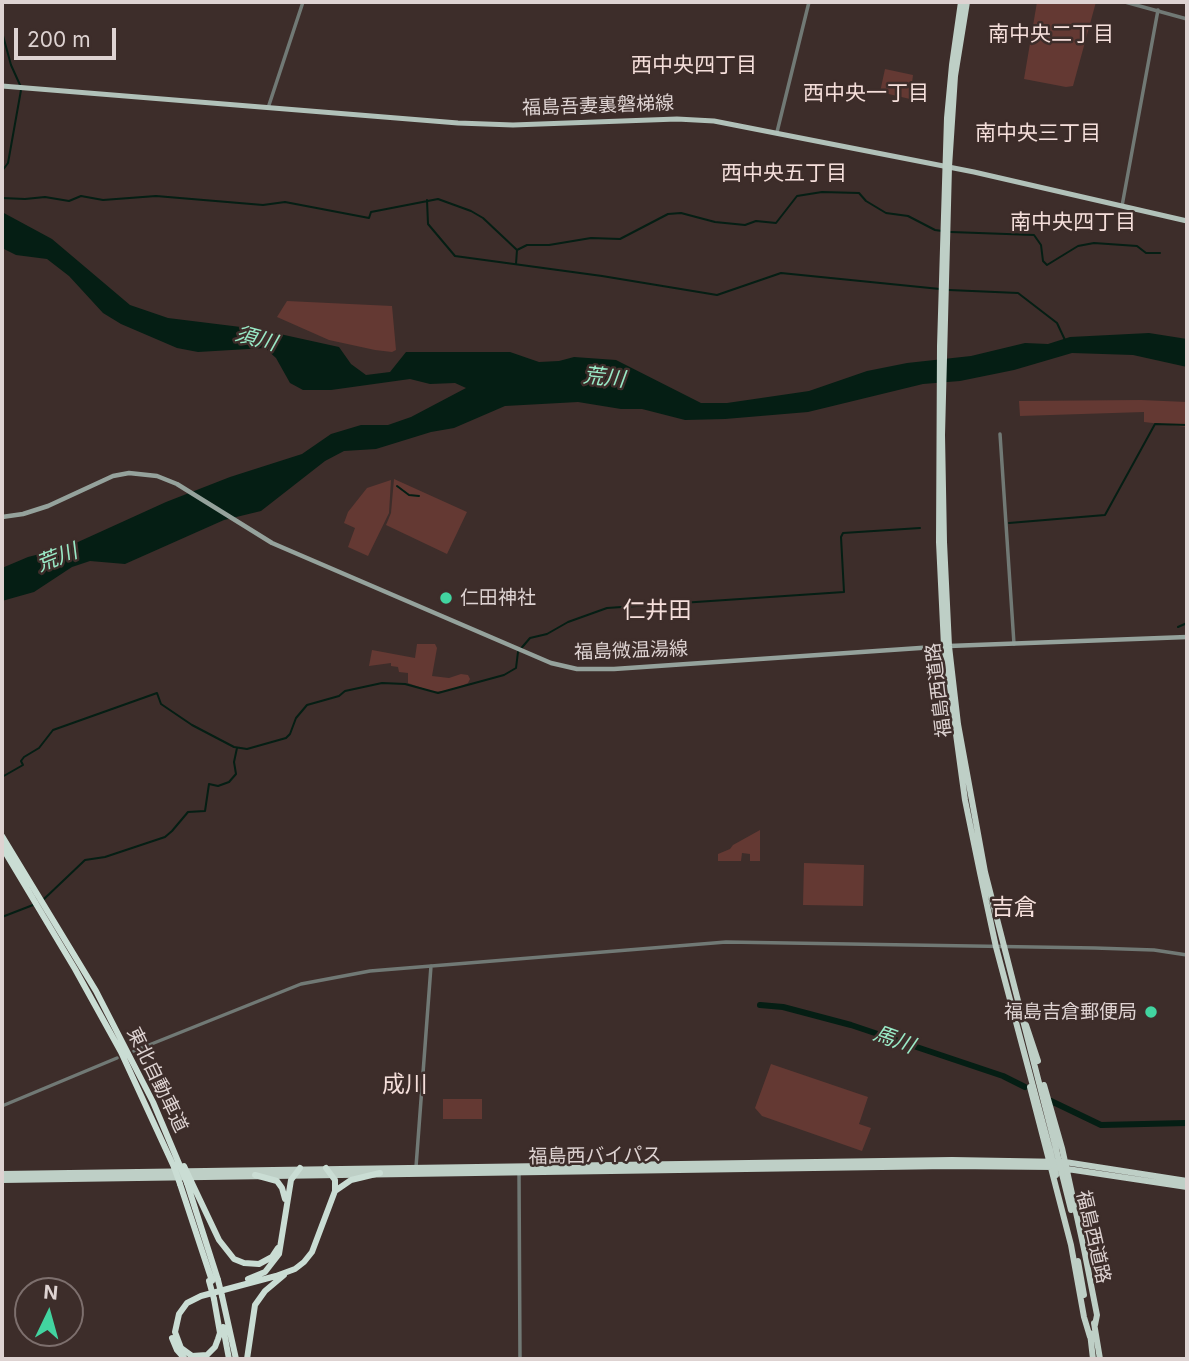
<!DOCTYPE html>
<meta charset="utf-8">
<style>
body{margin:0}
#map{position:relative;width:1189px;height:1361px;overflow:hidden;background:#3d2d2a;font-family:Inter,sans-serif}
canvas{display:block}
.frame{position:absolute;inset:0;border:4px solid #ded3d2;pointer-events:none}
.north{position:absolute;left:14px;top:1277px;width:70px;height:70px;box-sizing:border-box;background:#3d2d2a;border:2px solid #7d6f6d;border-radius:50%;rotate:5deg;font-size:19px;font-weight:700;line-height:28px;text-align:center;color:#ded3d2}
.north::after{content:'';display:block;margin:auto;width:24px;height:32px;background:#42d4a0;clip-path:polygon(50% 0,100% 100%,50% 72%,0 100%)}
.scale{position:absolute;left:14px;top:28px;width:102px;height:32px;box-sizing:border-box;border:4px solid #ded3d2;border-top:0;padding-left:9px;font-size:21px;line-height:24px;white-space:nowrap;color:#ded3d2;-webkit-text-stroke:5px #3d2d2a;paint-order:stroke}
</style>
<div id="map">
<canvas width="1189" height="1361"></canvas>
<div class="frame"></div>
<div class="north">N</div>
<div class="scale">200 m</div>
</div>
<script>
const c = document.querySelector('canvas').getContext('2d');
c.lineJoin = 'round';
function fill(path, color) { c.fillStyle = color; c.fill(path, 'evenodd'); }
const toPath = rows => new Path2D(rows.map(r => 'M' + r).join(''));
function strokePath(path, color, width, dash) { c.strokeStyle = color; c.lineWidth = width; c.lineCap = dash ? 'butt' : 'round'; c.setLineDash(dash || []); c.stroke(path); }
function write(font, color, halo, rows, align = 'center') {
  c.font = font + ' Inter,"Noto Sans JP",sans-serif'; c.lineWidth = 5; c.setLineDash([]); c.textBaseline = 'middle'; c.strokeStyle = halo; c.fillStyle = color; for (const [text, x, y, turn = 0] of rows) {
    c.save(); c.translate(x, y); c.rotate((+turn || 0) * Math.PI / 180); c.textAlign = isNaN(turn) ? turn : align; if (halo) c.strokeText(text, 0, 0); c.fillText(text, 0, 0); c.restore();
  }
}
const green = toPath([
 [1037,2,1096,2,1073,86,1066,87,1024,79],
 [885,69,913,75,910,99,880,92],
 [287,301,392,306,396,350,392,352,375,350,329,340,277,317],
 [1141,400,1187,402,1187,427,1144,422,1144,412,1020,416,1019,401],
 [394,479,467,512,447,554,386,525,391,513],
 [391,480,389,513,368,556,348,547,355,528,344,523,348,512,367,488],
 [417,644,435,644,437,648,432,676,449,678,461,674,468,675,470,679,468,683,452,690,433,692,408,683,408,673,399,672,398,667,391,666,391,663,369,666,372,650,415,658],
 [760,830,760,861,750,861,750,854,742,853,741,861,718,861,718,854,730,849,733,845],
 [804,863,864,865,863,906,803,905],
 [771,1064,868,1097,859,1124,871,1128,862,1151,762,1116,755,1108],
 [443,1099,482,1099,482,1119,443,1119]
]);
const water = toPath([
 [2,212,52,239,130,305,168,318,257,329,339,347,351,364,366,375,390,372,406,352,510,352,539,362,559,361,574,357,616,360,701,403,727,403,809,391,867,371,907,363,971,356,1025,343,1048,344,1070,337,1149,333,1187,339,1187,367,1133,355,1072,353,1014,370,960,381,923,384,808,412,725,419,685,420,642,409,621,409,578,402,505,406,454,428,431,432,376,449,344,451,325,461,261,511,224,520,125,564,90,561,72,567,34,592,2,601,2,568,28,557,67,547,166,502,230,477,302,454,331,434,361,425,388,425,411,417,466,388,455,383,430,384,410,379,331,390,303,390,290,383,276,358,265,348,198,352,177,348,121,324,103,313,69,276,47,259,16,255,2,248]
]);
const stream = toPath([
 [2,32,11,65,20,85],
 [2,171,8,163,21,90],
 [2,198,25,199,45,197,69,201,81,196,103,200,156,196,263,205,285,202,369,218,371,212,438,199,471,211,483,218,517,250,516,264],
 [427,200,428,224,455,256,602,276,717,295,781,273,940,289],
 [951,232,1034,235,1041,245,1043,261,1047,265,1078,246,1094,243,1137,246,1146,253,1160,253],
 [517,250,527,245,549,245,591,238,620,239,668,214,681,213,715,222,745,225,756,221,776,223,797,196,822,192,859,193,866,201,886,213,908,216,935,230,942,231],
 [949,290,1018,293,1057,323,1065,340],
 [397,486,409,495,419,496],
 [1009,523,1105,515,1155,424,1187,425],
 [1178,627,1187,623],
 [2,777,23,765,21,761,24,757,39,748,53,730,157,693,161,704,192,725,234,747,247,749,286,738,290,734,296,718,307,705,339,696,345,691,382,683,405,684,438,693,504,675,516,668,518,652,530,638,547,634,568,622,607,608,844,592,841,537,843,533,920,528],
 [44,899,85,860,105,857,165,837,172,831,188,812,205,811,209,784,218,786,229,782,236,774,234,762,237,748],
 [2,917,33,905]
]);
const river = toPath([
 [760,1005,783,1007,851,1025,1003,1076,1025,1087],
 [1051,1101,1101,1125,1187,1123]
]);
const tertiary = toPath([
 [1125,2,1187,19],
 [268,108,303,2],
 [777,132,809,2],
 [1122,206,1158,10],
 [1000,434,1014,644],
 [134,1051,301,984,370,971,726,942,1095,948,1154,950,1187,955],
 [2,1106,117,1058],
 [416,1167,431,966],
 [519,1172,520,1359]
]);
const secondary = toPath([
 [2,517,23,514,48,506,113,476,129,473,157,476,177,484,272,543,551,663,577,669,614,669,949,646,1187,637]
]);
const primary = toPath([
 [2,86,458,123,513,125,677,119,714,121,974,172,1187,221]
]);
const trunk = toPath([
 [961,2,952,65,947,118,940,346,939,542,944,646,965,800,980,873,996,947,1050,1150],
 [967,2,955,76,949,167,942,435,944,542,949,646,958,724,985,872,1056,1149],
 [1026,1025,1038,1061],
 [1044,1085,1062,1148,1084,1249,1097,1315,1095,1325],
 [1030,1087,1071,1245,1084,1317,1090,1337],
 [2,1174,952,1160,1065,1162,1187,1181],
 [1062,1174,1071,1210],
 [2,1180,949,1166,1054,1167,1187,1187],
 [1078,1261,1084,1295],
 [1094,1323,1100,1359],
 [1090,1333,1093,1359]
]);
const motorway = toPath([
 [2,836,96,991,153,1102,180,1166],
 [2,847,75,969,121,1052,174,1167],
 [326,1168,335,1180,335,1191],
 [255,1175,277,1181,282,1188,285,1199],
 [191,1181,219,1240,234,1259,244,1263,259,1264,272,1257,278,1248],
 [187,1183,218,1280],
 [180,1184,212,1281],
 [248,1279,265,1272,279,1254,291,1180,300,1168],
 [222,1296,236,1359],
 [214,1299,220,1333,218,1339,215,1347,207,1355,192,1356,181,1348,175,1332,179,1314,187,1303,201,1296,276,1276,295,1269,304,1262,312,1252,335,1191,351,1180,380,1173],
 [223,1327,229,1359],
 [172,1338,177,1350,185,1359],
 [247,1359,255,1305,265,1291,284,1275]
]);
const trunkBridge = toPath([
 [1056,1149,1062,1174],
 [1050,1150,1056,1175]
]);
const motorwayBridge = toPath([
 [180,1166,187,1183],
 [184,1166,191,1181],
 [174,1167,180,1184],
 [218,1280,222,1296],
 [209,1281,214,1299]
]);
const markers = [
 [446,598,7,"#42d4a0"],
 [1151,1012,7,"#42d4a0"]
];
const streetNames = [
 ["福島吾妻裏磐梯線",598,106,-2],
 ["福島微温湯線",631,651,-2],
 ["福島西道路",939,690,-97],
 ["東北自動車道",157,1080,64],
 ["福島西バイパス",595,1156,-1],
 ["福島西道路",1093,1237,77]
];
const poiNames = [
 ["仁田神社",460,598],
 ["福島吉倉郵便局",1137,1012,"right"]
];
const neighbourhoodNames = [
 ["南中央二丁目",1051,35],
 ["西中央四丁目",694,66],
 ["西中央一丁目",866,94],
 ["南中央三丁目",1038,134],
 ["西中央五丁目",784,174],
 ["南中央四丁目",1073,223]
];
const waterNames = [
 ["須川",256,339,15],
 ["荒川",604,378,6],
 ["荒川",57,558,-21],
 ["馬川",894,1040,20]
];
const quarterNames = [
 ["仁井田",657,611],
 ["吉倉",1014,908],
 ["成川",405,1085]
];
fill(green, '#643933');
fill(water, '#051e14');
strokePath(stream, '#051e14', 2);
strokePath(river, '#051e14', 6);
strokePath(tertiary, '#717975', 3.5);
strokePath(secondary, '#95a29c', 4.5);
strokePath(primary, '#b1c1b9', 5);
strokePath(trunk, '#becfc6', 6);
strokePath(motorway, '#caddd4', 6);
strokePath(trunkBridge, '#becfc6', 6);
strokePath(motorwayBridge, '#caddd4', 6);
for (const [x, y, r, color] of markers) { const dot = new Path2D(); dot.arc(x, y, r, 0, 2 * Math.PI); c.fillStyle = color; c.fill(dot); strokePath(dot, '#3d2d2a', 2.5); }
write('19px', '#ded3d2', '#3d2d2a', streetNames);
write('19px', '#ded3d2', '#3d2d2a', poiNames, 'left');
write('21px', '#f5dfdb', '#3d2d2a', neighbourhoodNames);
write('italic 21px', '#9aeac7', '#3d2d2a', waterNames);
write('23px', '#f5dfdb', '#3d2d2a', quarterNames);
</script>
